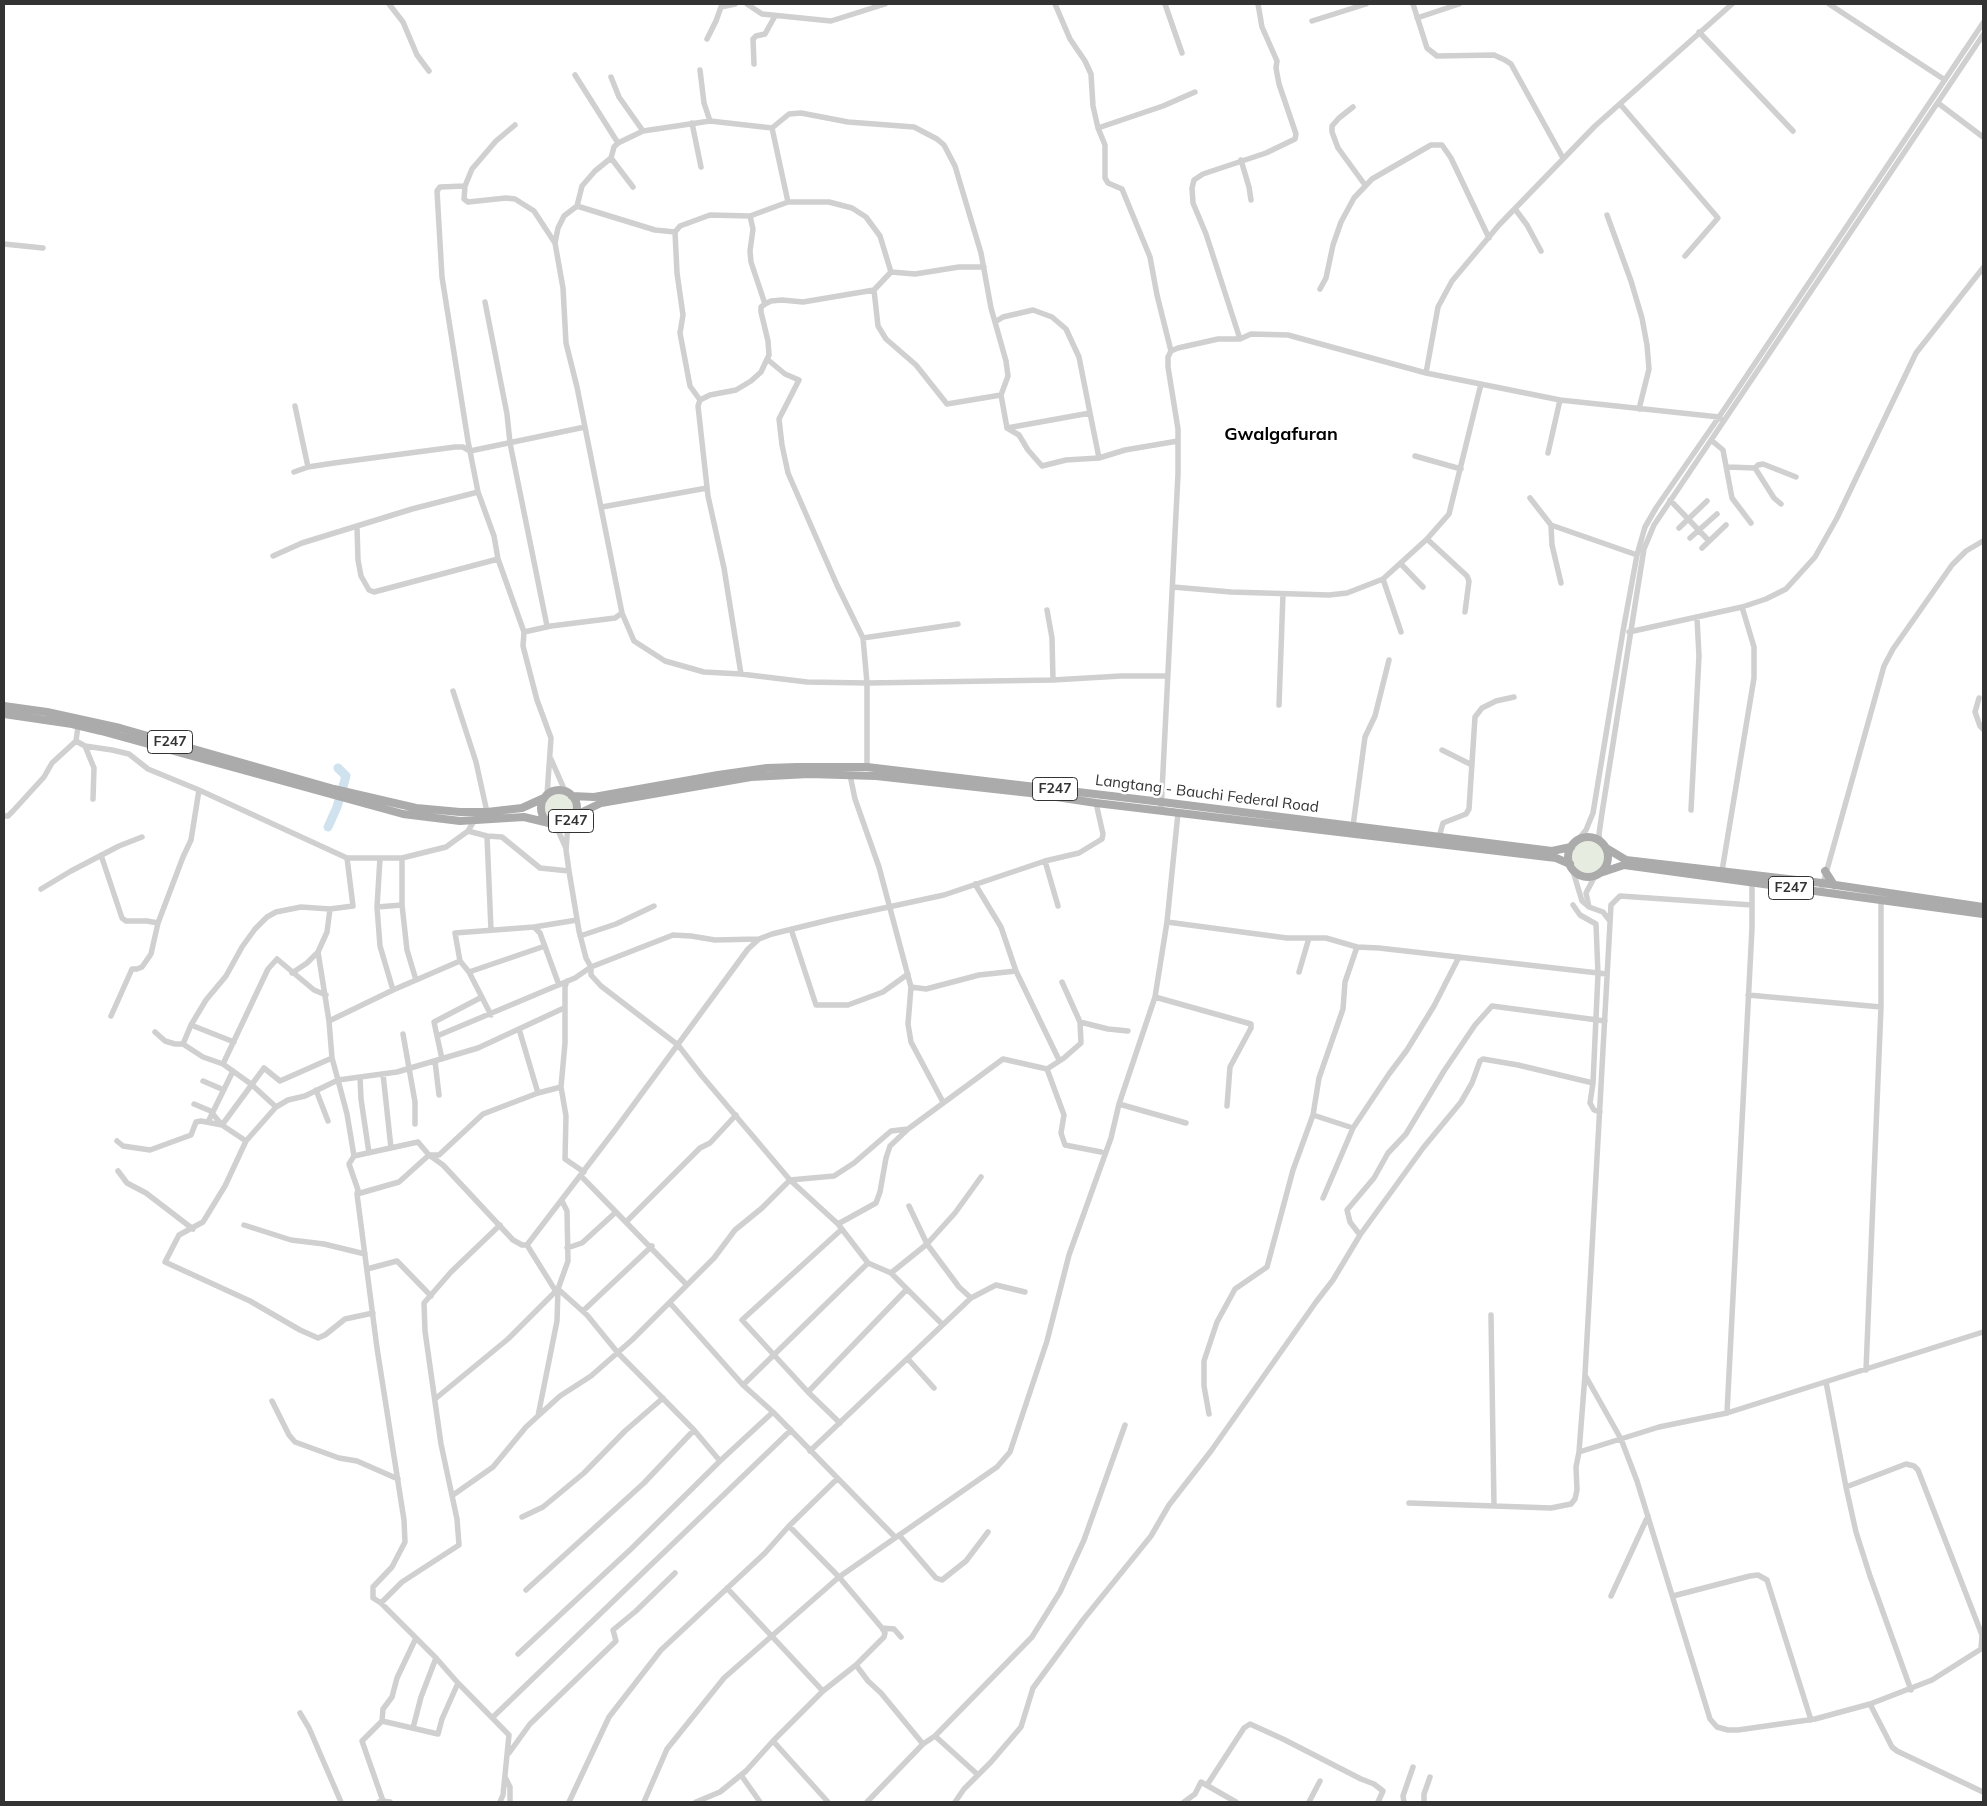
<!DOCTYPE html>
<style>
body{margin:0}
#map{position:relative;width:1987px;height:1806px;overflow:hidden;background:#fff;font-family:Mulish,sans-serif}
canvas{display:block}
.frame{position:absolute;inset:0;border:5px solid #333;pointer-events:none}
</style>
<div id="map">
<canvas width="1987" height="1806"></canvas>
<div class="frame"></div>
</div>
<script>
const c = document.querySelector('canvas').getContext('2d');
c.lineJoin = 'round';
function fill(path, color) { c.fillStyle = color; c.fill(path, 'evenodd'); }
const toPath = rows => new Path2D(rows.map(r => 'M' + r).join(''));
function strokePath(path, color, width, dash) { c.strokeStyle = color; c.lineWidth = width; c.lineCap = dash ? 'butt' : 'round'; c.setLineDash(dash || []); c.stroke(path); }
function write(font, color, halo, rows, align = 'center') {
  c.font = font + ' Mulish,sans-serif'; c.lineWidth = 5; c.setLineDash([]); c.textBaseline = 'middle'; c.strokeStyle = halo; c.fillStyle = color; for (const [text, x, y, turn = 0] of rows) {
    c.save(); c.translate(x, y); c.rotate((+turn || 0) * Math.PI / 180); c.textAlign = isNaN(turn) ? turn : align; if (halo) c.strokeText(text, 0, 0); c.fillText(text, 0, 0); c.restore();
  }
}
const green = toPath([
 '543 808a16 16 0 1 1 32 0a16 16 0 1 1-32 0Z',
 '1571 857a17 17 0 1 1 34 0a17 17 0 1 1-34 0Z'
]);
const river = toPath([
 [328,827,337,807,346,776,338,768]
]);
const minor = toPath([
 [389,4,403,22,417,55,429,71],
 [747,4,762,14,831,21,885,4],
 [1055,4,1070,39,1085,61,1091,74,1093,106,1098,128,1105,145,1105,178,1108,183,1122,189,1150,257,1157,295,1171,351],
 [1165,4,1182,53],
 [1413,4,1427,48,1437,56,1494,55,1505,60,1511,64,1563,158],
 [1829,4,1945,80],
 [1417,18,1459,4],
 [1312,21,1366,4],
 [1699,32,1793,131],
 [707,39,716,21,721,7,735,4],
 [754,64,753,39,756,36,765,34,775,16],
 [700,70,704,103,710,121],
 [575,75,618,143],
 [611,77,619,97,643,131],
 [1938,103,1983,137],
 [1620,104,1718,218,1685,256],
 [1353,107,1339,118,1332,126,1332,132,1338,148,1365,185],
 [692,123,701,167],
 [515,125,496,141,472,169,465,186,464,199,468,202,506,198,515,199,534,211,555,243,563,288,566,343,577,387,622,613,634,641,665,661,704,672,741,674,807,682,867,683,867,767],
 [772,128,788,202],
 [1098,128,1163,106,1195,92],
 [611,158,633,187],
 [1241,160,1249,187,1251,200],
 [465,186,440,187,437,191,442,277,468,441,478,492,494,536,498,559,524,632,523,646,537,700,551,738,547,795],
 [577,206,655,230,675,232],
 [1515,209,1527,225,1541,251],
 [1607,215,1631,281,1642,318,1647,345,1649,369,1639,409],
 [750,216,753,229,750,251,751,262,765,304],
 [555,243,558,228,564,216,577,206,582,186,595,171,611,158,614,147,618,143,643,131,710,121,772,128,789,114,801,113,848,122,914,127,937,139,944,145,955,166,981,253,991,308,995,322],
 [4,244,43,248],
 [1320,289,1326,278,1333,245,1341,222,1354,198,1372,179,1431,145,1442,145,1451,158,1489,238],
 [874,290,891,272,915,274,959,267,984,267],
 [485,302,507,414,510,443,547,626],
 [1240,339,1206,234,1193,203,1192,188,1194,180,1203,174,1266,153,1295,139,1296,134,1279,84,1276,68,1277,61,1262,27,1258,4],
 [767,359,785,374,799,380,779,419,782,445,788,473,837,585,863,638,867,683,1053,680,1121,676,1167,676],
 [1426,373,1438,307,1452,281,1499,225,1595,126,1732,4],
 [1001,395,1008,376,1006,361,995,322,1003,317,1033,310,1052,317,1066,329,1079,357,1090,413],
 [700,400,690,386,680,333,683,315,677,273,675,232,680,226,710,215,750,216,788,202,829,202,852,208,866,217,880,236,891,272],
 [295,406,308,467],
 [1007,428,1019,435,1028,450,1042,466,1066,460,1099,458],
 [1711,440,1723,450,1732,498,1751,523],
 [1548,453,1560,400],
 [1415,456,1461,469],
 [1728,467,1755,468,1758,465,1763,464,1796,477],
 [1755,468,1774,498,1781,504],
 [294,472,308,467,334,463,455,447,463,447,470,451,585,427],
 [1530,498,1551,525,1637,555],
 [1670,500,1709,541],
 [602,507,707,488],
 [1551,525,1552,545,1561,583],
 [357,527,358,560,361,576,369,590,374,592,498,559],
 [1679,528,1707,501],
 [1690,538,1717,514],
 [1427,539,1467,576,1469,581,1465,612],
 [1702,548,1726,525],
 [273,556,302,543,412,509,478,492],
 [1401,564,1423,587],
 [1383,579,1401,632],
 [1173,587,1231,592,1329,595,1347,593,1383,579,1427,539,1449,514,1481,384],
 [1047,610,1052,638,1053,680],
 [524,632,551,626,615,618,622,613],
 [1629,632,1742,607,1766,599,1786,589,1815,557,1837,518,1916,353,1983,268],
 [863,638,958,624],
 [741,674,724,568,708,496,698,406,700,400,710,395,736,390,751,381,761,372,769,355,768,341,761,312,761,307,765,304,771,301,782,300,803,302,874,290,878,326,886,339,916,365,947,404,1001,395,1007,428,1090,413,1099,458,1125,450,1178,441],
 [453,691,476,762,487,812],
 [1979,698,1975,712,1980,726,1983,729],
 [1279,705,1283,594],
 [76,741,85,746,112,750,129,754,148,769,199,790,191,840,183,857,158,923,147,921,126,921,122,918,101,855],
 [85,746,94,768,93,799],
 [1442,750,1472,765],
 [551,759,565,791],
 [850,775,855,799,879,867,911,987,908,1024,911,1042,943,1102],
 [199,790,347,858,402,858,446,847,468,831,474,821],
 [1691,810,1699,656,1697,618],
 [1161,811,1178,474,1178,429,1168,367,1168,357,1171,351,1178,348,1218,339,1240,339,1251,334,1288,335,1426,373,1560,400,1719,417,1724,421],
 [1178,813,1167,922,1155,997,1251,1024,1251,1028,1230,1067,1227,1106],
 [4,816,8,816,13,811,44,777,52,763,76,741,78,726],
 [568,824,566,850,569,871,579,931,586,958,591,967,591,975,601,986,678,1045,702,1076,790,1180,838,1224,868,1263,891,1273,927,1244,955,1213,981,1177],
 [556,826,566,848],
 [1353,826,1365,737,1375,716,1389,660],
 [468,831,487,836,502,837,540,868,569,871],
 [487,836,491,930],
 [1439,837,1443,823,1466,814,1469,809,1475,717,1482,708,1496,701,1514,697],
 [1577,841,1586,830,1593,813,1623,631,1637,555,1645,527,1656,508,1719,417,1983,23],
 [1600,841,1599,834,1602,813,1639,580,1644,549,1654,525,1983,35],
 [380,858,377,907,380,946,393,990],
 [402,858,402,905,407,950,416,980],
 [1045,861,1058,906],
 [1572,868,1582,901,1589,907,1603,912,1610,921],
 [1722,871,1754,678,1754,647,1742,607],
 [975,884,1001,927,1016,971,1059,1060],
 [41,889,71,871,119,846,142,837],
 [1821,891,1884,666,1893,649,1952,565,1966,551,1983,541],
 [1573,905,1580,915,1596,924,1598,974,1593,1083],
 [377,907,402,905],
 [1589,907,1586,893,1595,876],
 [330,909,327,932,318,952,329,1021,332,1058,338,1080,397,1072,478,1048,564,1008],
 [1167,922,1287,938,1309,938],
 [534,927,577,920],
 [791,929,816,1005,848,1005,883,992,908,974],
 [580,936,616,924,654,906],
 [469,972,545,946],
 [1299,972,1309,938,1326,938,1357,947,1379,948,1607,974],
 [292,973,307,963,318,952],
 [567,981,565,987,565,1043,561,1087,566,1116,565,1159,584,1172],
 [1062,982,1080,1022],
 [911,987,926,989,979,975,1016,971],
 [1748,995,1881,1007],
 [491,1015,469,972,460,961,455,933,534,927,540,933,559,985],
 [111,1016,132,969,137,969,142,967,151,954,158,923],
 [329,1021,393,990,460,961],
 [191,1025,234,1042],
 [519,1029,538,1093],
 [155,1032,165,1041,175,1044,183,1044,203,1057,223,1064,251,1084,276,1107,288,1100,305,1096,338,1080,347,1114,354,1156,418,1142,429,1155,443,1165,513,1240,522,1245,527,1245,615,1130,748,949,759,939,772,934,833,919,944,895,1045,861,1079,853,1102,839,1103,834,1096,803],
 [403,1034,415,1102,415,1124],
 [437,1036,434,1022,482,997],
 [183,1044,191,1025,206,1000,226,976,242,947,255,929,267,917,276,912,301,907,330,909,353,906,347,858],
 [442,1059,437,1036,575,978,591,967,673,935,691,936,715,940,759,939],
 [435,1061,439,1095],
 [223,1064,268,969,277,959,314,990,326,995],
 [1047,1069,1064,1115,1061,1133,1065,1145,1101,1152],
 [383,1074,391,1148],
 [360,1077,361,1099,369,1153],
 [203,1081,224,1090],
 [316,1090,328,1121],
 [194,1104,213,1112],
 [1119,1104,1186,1123],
 [276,1107,246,1141,225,1186,203,1222,179,1235,165,1262,250,1301,300,1330,318,1338,325,1335,345,1319,373,1313],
 [212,1113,222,1125,264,1068,280,1081,332,1058],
 [208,1122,233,1071],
 [1353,1128,1313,1115,1319,1078,1343,1009,1345,982,1357,947],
 [117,1141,123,1146,150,1150,191,1135,196,1122,201,1121,222,1125,246,1141],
 [354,1156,349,1164,358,1190,357,1194],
 [118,1171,127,1183,146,1193,193,1229],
 [581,1176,686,1284],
 [1323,1198,1353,1128,1389,1074,1407,1050,1434,1006,1459,957],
 [909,1206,927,1244,959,1287,971,1298,996,1285,1025,1292],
 [626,1222,700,1148,710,1143,736,1115],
 [838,1224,876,1203,880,1192,886,1158,890,1146,908,1129],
 [244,1225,291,1240,324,1244,365,1254],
 [1360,1235,1350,1222,1347,1210,1374,1178,1388,1153,1406,1134,1444,1071,1475,1025,1492,1006,1605,1021],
 [527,1245,555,1290],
 [567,1248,582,1243,616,1212],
 [367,1269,397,1261,431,1296],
 [891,1273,942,1324],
 [670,1303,743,1385,773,1412,895,1537],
 [583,1311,652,1246],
 [1491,1315,1494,1506],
 [908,1359,934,1388],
 [1866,1370,1881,1007,1881,899],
 [1585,1375,1621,1439,1637,1481,1710,1719,1717,1727,1728,1730,1738,1730,1815,1719,1870,1704,1932,1680,1981,1649,1982,1635,1918,1470,1914,1466,1906,1464,1846,1487],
 [1826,1382,1846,1487,1856,1532,1870,1576,1911,1690],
 [743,1385,868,1263],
 [808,1392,907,1289],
 [435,1399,508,1339,558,1289,587,1315,618,1353,694,1430,720,1461],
 [272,1401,289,1435,295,1442,339,1458,357,1461,398,1479],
 [1727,1413,1752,928,1752,879],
 [1209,1414,1204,1386,1204,1361,1217,1322,1235,1289,1267,1267,1293,1170,1313,1115],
 [538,1416,557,1321,558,1289,568,1261,567,1211,562,1201],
 [840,1423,808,1392,742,1320,842,1229],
 [810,1451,971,1298],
 [1579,1452,1659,1427,1727,1413,1983,1332],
 [453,1495,493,1467,526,1427,538,1416,560,1396,591,1376,632,1340,714,1258,735,1230,762,1208,790,1180,834,1176,854,1163,891,1131,908,1129,1003,1059,1047,1069,1064,1058,1081,1043,1080,1022,1108,1029,1128,1031],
 [1409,1503,1551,1508,1571,1504,1575,1499,1577,1490,1576,1467,1579,1452,1585,1375,1611,905,1620,896,1752,905],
 [522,1517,543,1507,584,1473,625,1431,663,1398],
 [789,1526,837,1479],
 [899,1535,936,1578,942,1580,966,1561,988,1532],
 [727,1588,823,1691],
 [526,1590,644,1483,694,1430],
 [1611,1596,1648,1516],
 [1673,1596,1750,1576,1758,1575,1767,1580,1811,1720],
 [381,1603,402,1582,459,1545,457,1519,441,1444,425,1331,424,1303,451,1272,500,1225],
 [882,1628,894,1629,901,1637],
 [416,1638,397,1678,392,1697,383,1709,382,1721,438,1734,442,1719,458,1683],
 [518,1654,631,1549,720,1461,773,1412],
 [856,1665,868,1681,881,1693,923,1744],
 [1870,1704,1892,1747,1897,1751,1983,1792],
 [300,1713,309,1728,341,1802],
 [493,1717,791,1430],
 [382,1721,362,1741,383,1801],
 [413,1728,421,1697,436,1658],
 [935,1736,977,1774],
 [773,1741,828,1802],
 [509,1753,530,1724,616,1641,613,1630,636,1611,675,1573],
 [741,1775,760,1802],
 [505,1777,510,1787,510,1802],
 [1207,1785,1244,1728,1250,1724,1283,1739,1361,1779,1374,1784,1383,1791,1378,1802],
 [379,1802,383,1801,390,1802],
 [500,1802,503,1795,509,1735,458,1683,436,1658,381,1603,373,1598,373,1587,392,1567,405,1542,404,1520,377,1348,357,1194,399,1182,429,1155,439,1155,483,1114,538,1093,561,1087],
 [569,1802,609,1717,661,1650,765,1553,789,1526,839,1577,882,1628,885,1633,884,1637,856,1665,823,1691,773,1741,746,1771,720,1792,696,1802],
 [644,1802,667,1749,724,1678,839,1577,997,1467,1010,1452,1047,1341,1069,1255,1111,1138,1119,1104,1155,997],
 [867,1802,923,1744,935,1736,1032,1637,1060,1592,1084,1540,1125,1425],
 [955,1802,964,1789,991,1762,1021,1727,1033,1688,1083,1620,1151,1536,1169,1505,1211,1451,1316,1302,1333,1280,1360,1235,1423,1148,1461,1102,1472,1083,1480,1061,1483,1059,1518,1065,1593,1083,1590,1103,1594,1110,1600,1112],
 [1184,1802,1195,1794,1201,1782,1236,1802],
 [1309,1802,1320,1781],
 [1404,1802,1403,1796,1413,1767],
 [1424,1802,1424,1794,1430,1777]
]);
const major = toPath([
 [4,706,47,712,120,728,334,789,416,808,460,812,487,812,522,808,544,798],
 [4,714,72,724,101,731,403,814,460,821,524,817,549,823],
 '541 808a18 18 0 1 1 36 0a18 18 0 1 1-36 0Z',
 [572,796,594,797,718,775,767,768,797,767,867,767,1162,802,1552,851,1571,847],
 [576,815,601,803,751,777,809,774,876,776,1030,793,1096,803,1539,856,1556,858,1570,864],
 '1568 857a20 20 0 1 1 40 0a20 20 0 1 1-40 0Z',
 [1606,848,1626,860,1822,883,1983,907],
 [1825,871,1834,885],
 [1600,873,1624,865,1983,914]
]);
const shields = [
 [170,742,45],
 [1055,789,45],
 [571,821,45],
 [1791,888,45]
];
const shieldNames = [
 ["F247",170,742],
 ["F247",1055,789],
 ["F247",571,821],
 ["F247",1791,888]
];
const streetNames = [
 ["Langtang - Bauchi Federal Road",1207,794,7]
];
const quarterNames = [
 ["Gwalgafuran",1281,435]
];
fill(green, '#e6ecdf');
strokePath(river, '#cfe2ee', 9);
strokePath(minor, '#d0d0d0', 5.5);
strokePath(major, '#ababab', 8);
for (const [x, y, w] of shields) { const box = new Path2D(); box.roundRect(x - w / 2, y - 11.5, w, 23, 4); c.fillStyle = '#fff'; c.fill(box); strokePath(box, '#333', 1); }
write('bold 14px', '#333', null, shieldNames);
write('15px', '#333', '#fff', streetNames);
write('bold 18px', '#000', '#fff', quarterNames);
</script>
